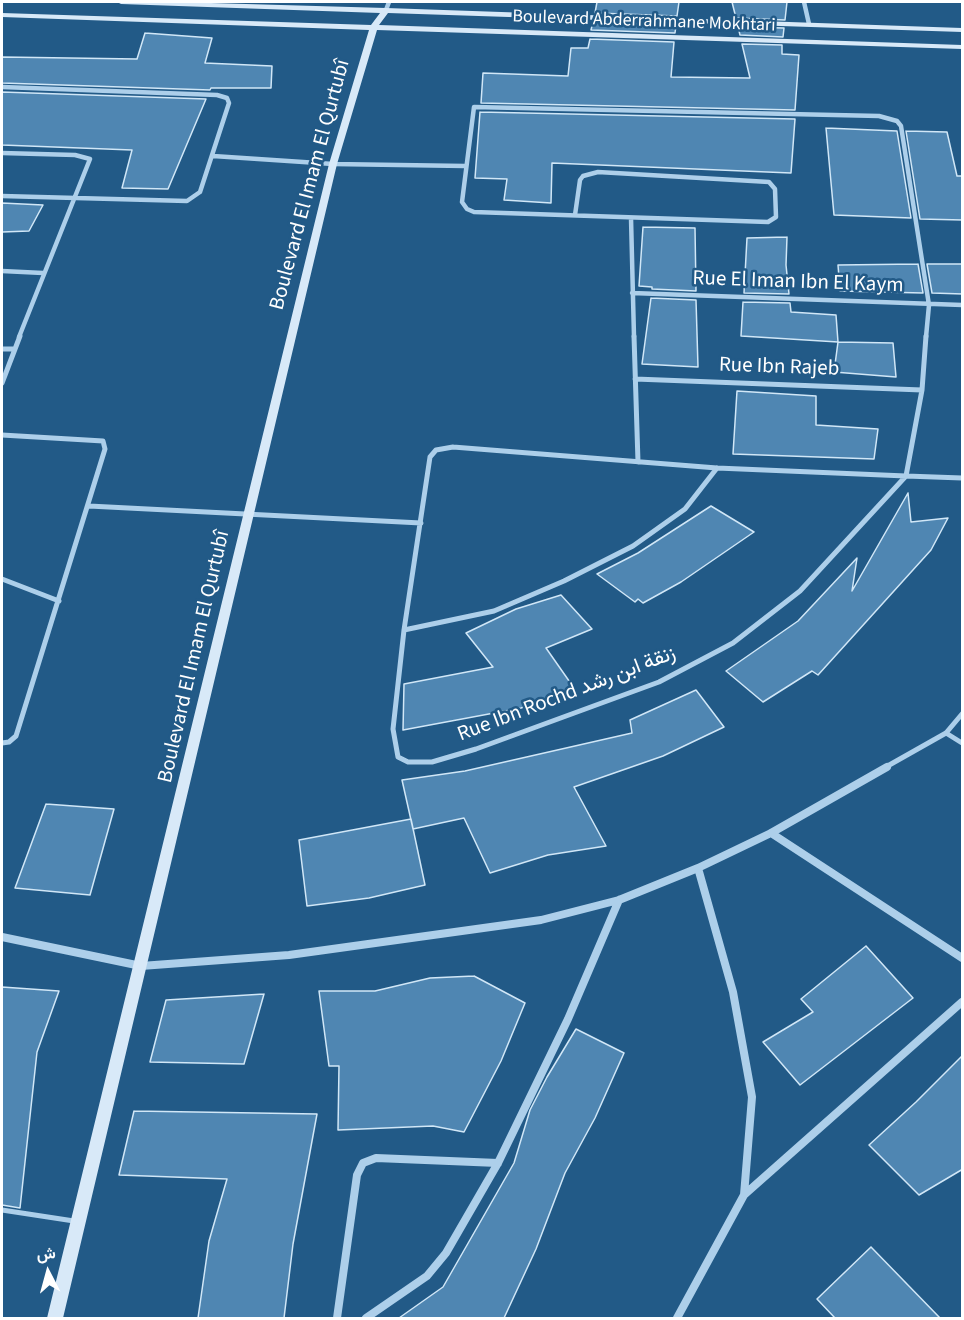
<!DOCTYPE html>
<meta charset="utf-8">
<style>
body{margin:0}
#map{position:relative;width:964px;height:1320px;overflow:hidden;background:#225a87;font-family:"Source Sans 3",Vazirmatn,sans-serif}
canvas{display:block}
.frame{position:absolute;inset:0;border:3px solid #fff;pointer-events:none}
.north{position:absolute;left:18px;top:1242px;width:60px;height:60px;-webkit-text-stroke:4px #225a87;paint-order:stroke;rotate:354deg;font-size:16px;font-weight:700;line-height:24px;text-align:center;color:#fff}
.north::after{content:'';display:block;margin:auto;width:21px;height:27px;background:#fff;clip-path:polygon(50% 0,100% 100%,50% 72%,0 100%)}
</style>
<div id="map">
<canvas width="964" height="1320"></canvas>
<div class="frame"></div>
<div class="north">ش</div>
</div>
<script>
const c = document.querySelector('canvas').getContext('2d');
c.lineJoin = 'round';
function fill(path, color) { c.fillStyle = color; c.fill(path, 'evenodd'); }
const toPath = rows => new Path2D(rows.map(r => 'M' + r).join(''));
function strokePath(path, color, width, dash) { c.strokeStyle = color; c.lineWidth = width; c.lineCap = dash ? 'butt' : 'round'; c.setLineDash(dash || []); c.stroke(path); }
function write(font, color, halo, rows, align = 'center') {
  c.font = font + ' "Source Sans 3",Vazirmatn,sans-serif'; c.lineWidth = 5; c.setLineDash([]); c.textBaseline = 'middle'; c.strokeStyle = halo; c.fillStyle = color; for (const [text, x, y, turn = 0] of rows) {
    c.save(); c.translate(x, y); c.rotate((+turn || 0) * Math.PI / 180); c.textAlign = isNaN(turn) ? turn : align; if (halo) c.strokeText(text, 0, 0); c.fillText(text, 0, 0); c.restore();
  }
}
const building = toPath([
 [597,2,679,2,677,16,595,13,597,2],
 [732,2,787,2,785,20,736,18,732,2],
 [593,22,676,25,675,33,591,30,593,22],
 [738,27,784,28,783,37,740,35,738,27],
 [145,33,212,38,205,63,272,66,271,88,211,88,210,90,2,83,2,57,137,59,145,33],
 [590,39,674,42,671,77,750,78,742,44,782,45,782,54,799,55,795,110,481,103,483,73,568,76,571,48,588,48,590,39],
 [2,92,206,99,168,189,122,188,132,150,2,145,2,92],
 [480,112,795,119,791,173,552,163,551,203,504,200,507,179,475,178,480,112],
 [826,128,897,131,911,218,834,215,826,128],
 [906,131,947,132,957,176,963,176,963,220,920,219,906,131],
 [2,203,43,205,29,231,2,232,2,203],
 [643,227,695,228,696,291,652,289,652,287,639,286,643,227],
 [787,237,786,265,789,294,744,293,747,238,787,237],
 [918,264,923,293,840,291,838,265,918,264],
 [927,264,963,264,963,294,932,293,927,264],
 [651,298,696,300,698,367,642,364,651,298],
 [743,302,790,303,791,312,836,315,838,342,741,336,743,302],
 [838,342,893,343,896,377,834,372,838,342],
 [737,391,816,396,816,425,878,429,874,459,733,454,737,391],
 [908,493,911,522,948,518,931,550,818,675,812,671,763,702,726,671,798,621,857,558,852,591,908,493],
 [711,506,754,532,681,582,643,603,638,599,635,602,597,574,638,553,711,506],
 [561,595,592,629,546,648,574,688,521,708,403,730,404,684,493,667,466,633,516,609,561,595],
 [696,690,724,727,663,756,574,787,606,846,548,855,490,873,464,818,413,829,402,780,465,771,632,733,630,720,696,690],
 [46,804,114,809,90,895,15,888,46,804],
 [411,819,425,885,369,898,307,906,299,840,411,819],
 [866,946,913,998,800,1085,763,1042,813,1012,801,999,866,946],
 [474,976,525,1003,501,1061,464,1132,433,1126,338,1130,339,1066,329,1066,319,991,375,991,430,978,474,976],
 [2,987,59,991,37,1052,20,1208,2,1205,2,987],
 [264,994,244,1064,150,1062,166,1000,264,994],
 [576,1029,624,1053,595,1118,565,1173,536,1249,504,1318,399,1318,443,1287,514,1163,530,1110,547,1077,576,1029],
 [963,1055,963,1169,919,1195,869,1145,916,1102,963,1055],
 [134,1111,317,1114,293,1244,284,1318,198,1318,209,1241,227,1179,119,1175,134,1111],
 [871,1247,940,1318,835,1318,817,1299,871,1247]
]);
const lane = toPath([
 [2,1210,74,1221]
]);
const streetFar2 = toPath([
 [804,2,809,24],
 [386,10,389,2],
 [2,87,217,95,227,98,229,103,200,192,187,201,2,196],
 [2,153,75,155,90,159,19,337],
 [213,156,333,164,465,166],
 [575,215,580,180,583,176,598,172,769,182,775,189,776,217,768,222,474,212,467,209,462,202,474,107,879,116,897,121,901,126,929,305,926,337],
 [631,218,634,337],
 [2,271,43,273],
 [632,293,962,305]
]);
const streetFar1 = toPath([
 [634,336,638,462],
 [2,349,14,349],
 [635,379,922,390],
 [2,383,20,336],
 [2,435,103,441,105,449,16,736,9,742,2,743],
 [453,447,717,468,906,476,800,591,733,643,659,682,476,749,432,762,408,762,398,757,393,729,404,630,430,457,436,450,453,447],
 [906,476,962,478],
 [906,476,922,390,926,336],
 [89,506,421,523],
 [2,579,59,601],
 [404,630,494,611,564,581,633,546,685,509,717,468],
 [946,733,962,743],
 [884,768,946,733,962,714]
]);
const street = toPath([
 [771,833,962,958],
 [2,937,141,966,289,955,541,920,619,900,698,868,771,833,887,767],
 [744,1195,962,1002],
 [337,1318,357,1175,363,1163,376,1158,498,1163],
 [366,1318,427,1276,446,1253,498,1163,568,1019,619,900],
 [677,1318,744,1195,752,1097,733,992,698,868]
]);
const secondary = toPath([
 [117,2,176,2,386,8,962,28,962,32,388,13,379,25,962,45,962,49,377,30,337,164,63,1318,47,1318,329,164,369,30,2,17,2,13,371,25,380,13,121,4,117,2]
]);
const farStreetnames = [
 ["Boulevard Abderrahmane Mokhtari",644,22,2]
];
const streetNames = [
 ["Boulevard El Imam El Qurtubî",311,185,-75],
 ["Rue El Iman Ibn El Kaym",798,283,2],
 ["Rue Ibn Rajeb",779,368,2],
 ["Boulevard El Imam El Qurtubî",195,657,-77],
 ["Rue Ibn Rochd زنقة ابن رشد",567,695,-21]
];
fill(building, '#4f86b2');
strokePath(building, '#d1e7f7', 1.5);
strokePath(lane, '#adcfea', 5);
strokePath(streetFar2, '#adcfea', 4.5);
strokePath(streetFar1, '#adcfea', 5);
strokePath(street, '#adcfea', 8);
fill(secondary, '#d8e9f8');
write('18px', '#fff', '#225a87', farStreetnames);
write('21px', '#fff', '#225a87', streetNames);
</script>
